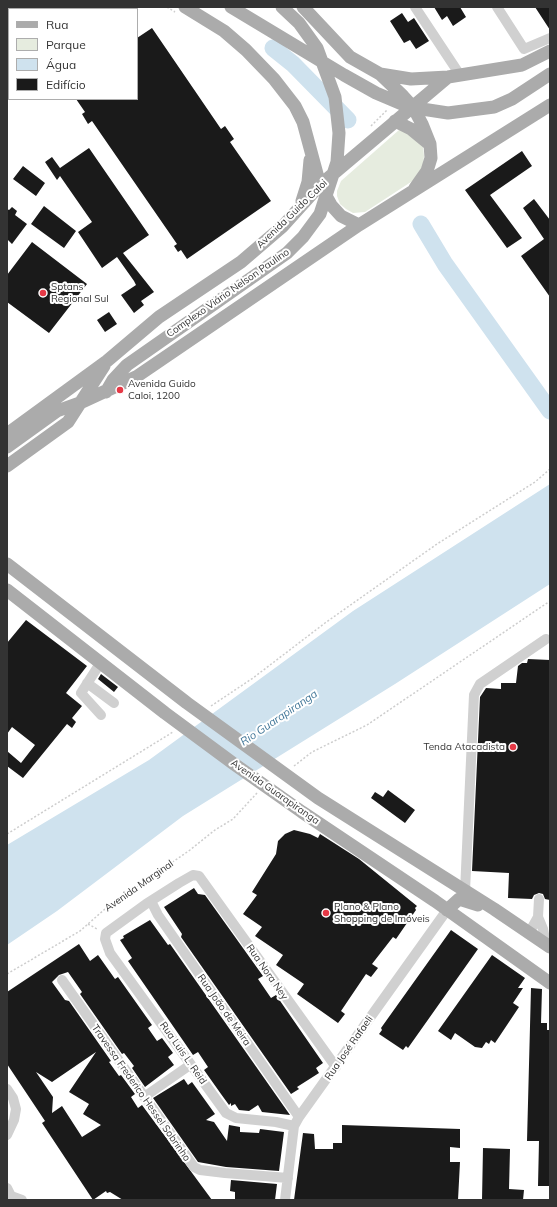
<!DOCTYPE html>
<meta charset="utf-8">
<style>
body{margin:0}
#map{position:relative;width:557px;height:1207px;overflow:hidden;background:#fff;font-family:Mulish,sans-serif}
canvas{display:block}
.frame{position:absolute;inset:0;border:8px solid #333;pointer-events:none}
.legend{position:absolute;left:8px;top:8px;width:130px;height:92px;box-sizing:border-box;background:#fff;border:1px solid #adadad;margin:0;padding:5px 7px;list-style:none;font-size:12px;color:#333}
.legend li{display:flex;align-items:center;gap:8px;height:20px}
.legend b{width:20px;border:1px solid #adadad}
</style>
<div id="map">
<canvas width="557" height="1207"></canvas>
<div class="frame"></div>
<ul class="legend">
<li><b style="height:5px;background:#ababab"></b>Rua</li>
<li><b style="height:11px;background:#e6ecdf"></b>Parque</li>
<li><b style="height:11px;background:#cfe2ee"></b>Água</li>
<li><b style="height:11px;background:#1a1a1a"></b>Edifício</li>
</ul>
</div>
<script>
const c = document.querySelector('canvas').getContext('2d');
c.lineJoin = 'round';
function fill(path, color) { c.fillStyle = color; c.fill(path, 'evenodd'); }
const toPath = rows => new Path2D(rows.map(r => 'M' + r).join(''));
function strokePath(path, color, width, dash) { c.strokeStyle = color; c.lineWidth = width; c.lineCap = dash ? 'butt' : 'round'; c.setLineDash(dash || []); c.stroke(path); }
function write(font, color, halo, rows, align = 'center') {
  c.font = font + ' Mulish,sans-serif'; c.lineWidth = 4; c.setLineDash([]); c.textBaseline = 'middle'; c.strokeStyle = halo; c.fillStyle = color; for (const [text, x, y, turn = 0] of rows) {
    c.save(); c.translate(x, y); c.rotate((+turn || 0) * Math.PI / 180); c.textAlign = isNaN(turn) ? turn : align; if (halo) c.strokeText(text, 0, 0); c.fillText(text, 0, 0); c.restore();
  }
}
const green = toPath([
 [399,130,405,131,423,146,424,156,423,166,414,180,365,212,353,213,346,209,340,204,337,196,337,191,341,181]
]);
const water = toPath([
 [550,484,550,584,395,684,183,816,57,911,7,945,7,845,149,760,353,611]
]);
const river = toPath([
 [273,48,293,64,348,120],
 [421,224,445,264,550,411]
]);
const building = toPath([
 [434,7,460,7,466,17,453,26,447,16,442,20],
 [535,7,550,7,550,30],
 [402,13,408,22,414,18,429,41,416,49,410,40,404,43,390,21],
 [152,28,221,129,225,126,234,139,230,142,271,201,187,259,181,250,178,252,174,246,177,244,92,121,88,124,82,114,85,112,76,99,137,99,137,38],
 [89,148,149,235,123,253,154,292,141,301,144,305,134,313,121,295,136,285,134,281,117,257,102,268,78,232,92,222,60,176,57,180,45,162,52,157,60,168],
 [522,151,532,166,490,195,522,238,507,248,465,190],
 [23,166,45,183,36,196,13,179],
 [534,199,550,220,550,297,521,256,544,239,523,208],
 [44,206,76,231,64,248,31,224],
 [12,207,17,211,15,215,27,224,12,244,7,239,7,209,9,210],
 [32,242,87,284,49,333,7,302,7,275],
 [109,312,117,324,105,332,97,320],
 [26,620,87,666,66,693,82,706,72,718,76,722,72,728,67,724,23,778,7,766,7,751,21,763,35,745,12,727,7,734,7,643],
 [528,659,550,660,550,900,545,899,543,894,539,893,534,895,532,899,508,898,509,873,472,871,480,697,486,688,501,689,501,683,516,683,518,666,522,663,527,663],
 [101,674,118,687,114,692,98,679],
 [388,790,415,810,405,823,371,798,375,792,383,797],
 [294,830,310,834,318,838,320,834,359,859,417,906,415,908,416,910,396,939,393,937,372,964,378,968,371,977,366,974,341,1011,345,1014,338,1023,297,994,304,984,276,965,283,955,255,936,262,927,243,914,257,895,252,892,276,854,278,841,285,834],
 [194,888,198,894,205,895,263,976,258,979,271,998,276,995,323,1063,316,1068,319,1073,297,1087,299,1089,291,1094,181,937,182,934,164,907],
 [150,920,168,945,170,944,290,1115,262,1112,258,1105,249,1111,239,1110,235,1104,231,1106,231,1103,229,1105,221,1094,204,1070,208,1067,198,1052,193,1055,128,961,132,958,120,940,124,938,123,936],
 [451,930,478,949,408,1048,406,1046,403,1050,379,1034,382,1030,381,1028],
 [79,944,90,961,98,955,115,979,118,977,152,1025,148,1028,157,1041,162,1038,173,1053,168,1057,174,1065,145,1087,132,1068,134,1066,124,1053,122,1054,80,994,82,992,68,972,59,975,52,982,65,1000,69,1001,111,1061,109,1062,119,1076,121,1075,135,1094,131,1097,138,1108,142,1105,212,1200,123,1200,110,1192,107,1193,106,1191,93,1200,42,1123,45,1121,7,1064,7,992],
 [96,1052,69,1092,89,1104,83,1114,101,1125,82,1137,62,1106,52,1113,53,1097,36,1072,52,1082],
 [492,955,525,978,518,988,523,988,513,1003,519,1007,495,1043,491,1040,489,1044,486,1042,482,1048,475,1047,455,1033,451,1040,438,1031],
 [531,988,542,989,541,1023,547,1023,547,1030,550,1030,550,1186,538,1186,539,1141,527,1141],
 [184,1079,188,1085,192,1082,215,1114,206,1120,214,1122,227,1141,229,1125,240,1127,240,1132,259,1133,260,1129,284,1132,279,1171,226,1167,198,1162,153,1098],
 [342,1125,460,1129,460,1148,450,1147,450,1162,460,1162,458,1200,294,1200,303,1133,314,1134,315,1149,333,1149,333,1143,342,1143],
 [483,1148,510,1149,509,1189,524,1190,523,1200,482,1200],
 [231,1180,277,1184,275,1200,235,1199,235,1192,230,1191]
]);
const path = toPath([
 [167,7,175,12],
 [371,126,388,109],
 [211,706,253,678,325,623,437,544,535,482,550,469],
 [294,766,312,752,367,725,550,601],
 [7,834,173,732],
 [88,924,97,929],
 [7,974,80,931,105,909,190,850,215,830,233,819,257,793]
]);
const minor = toPath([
 [415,7,460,75],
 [497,7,524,49,550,38],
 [101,662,81,693,101,715],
 [87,683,114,703],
 [465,891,474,695,480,684,546,639],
 [151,901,158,915,299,1117],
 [538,917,543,929,546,945],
 [529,933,538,917,539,899],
 [62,980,194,1167,200,1170,225,1173,288,1178],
 [7,1089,13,1098,16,1109,14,1120,7,1135],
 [144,1097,190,1065],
 [294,1126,276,1122,236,1118,226,1113,110,953,105,939,106,933,146,904,179,883,193,875,199,876,336,1067],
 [7,1188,11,1196,22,1200],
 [285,1200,294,1126,299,1117,447,910]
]);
const major = toPath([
 [185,7,224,31,246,50,274,79,295,106,303,122,320,185,331,205,341,216,359,225],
 [231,7,344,75,376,93,409,107,448,113,494,107,512,99,550,74],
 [303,7,350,57,380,74,403,96,413,107,422,124,430,144,431,158,427,171,415,188],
 [380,74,411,79,448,77,522,65,550,51],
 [395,121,411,129,428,143],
 [302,201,308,182,310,160],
 [106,392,113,380,127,365,287,253,303,237,320,214,337,162,339,133,335,97,317,48,299,23,282,7],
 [7,434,107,361,159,317,241,262,283,226,320,185,448,77],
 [7,447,57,411,82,402,136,377,359,225,550,105],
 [7,466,68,422,104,366],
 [7,564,187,703,318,798,494,909,550,947],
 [7,590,165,713,234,764,302,812,435,901,550,983],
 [447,910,459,899,478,905]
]);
const markers = [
 [43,293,4,"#e63946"],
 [120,390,4,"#e63946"],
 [513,747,4,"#e63946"],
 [326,913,4,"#e63946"]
];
const streetNames = [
 ["Avenida Guido Caloi",292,214,-44],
 ["Complexo Viário Nelson Paulino",228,293,-35],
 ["Avenida Guarapiranga",275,792,35],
 ["Avenida Marginal",139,886,-35],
 ["Rua Nora Ney",267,972,55],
 ["Rua João de Meira",224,1010,55],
 ["Rua José Rafaeli",349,1048,-55],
 ["Rua Luis L. Reid",183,1053,55],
 ["Travessa Frederico Hessel Sobrinho",141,1093,55]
];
const poiNames = [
 ["Sptans",51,287],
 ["Regional Sul",51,299],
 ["Avenida Guido",128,384],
 ["Caloi, 1200",128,396],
 ["Tenda Atacadista",505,747,"right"],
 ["Plano & Plano",334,907],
 ["Shopping de Imóveis",334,919]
];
const waterNames = [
 ["Rio Guarapiranga",279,718,-34]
];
fill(green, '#e6ecdf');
fill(water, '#cfe2ee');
strokePath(river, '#cfe2ee', 17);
fill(building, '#1a1a1a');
strokePath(path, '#cdcdcd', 1.5, [2, 2]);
strokePath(minor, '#d0d0d0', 10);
strokePath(major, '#ababab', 13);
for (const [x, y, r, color] of markers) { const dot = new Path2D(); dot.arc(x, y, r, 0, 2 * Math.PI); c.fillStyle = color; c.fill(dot); strokePath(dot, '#fff', 1.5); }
write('10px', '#333', '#fff', streetNames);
write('10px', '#333', '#fff', poiNames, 'left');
write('italic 11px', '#3f7597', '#fff', waterNames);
</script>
